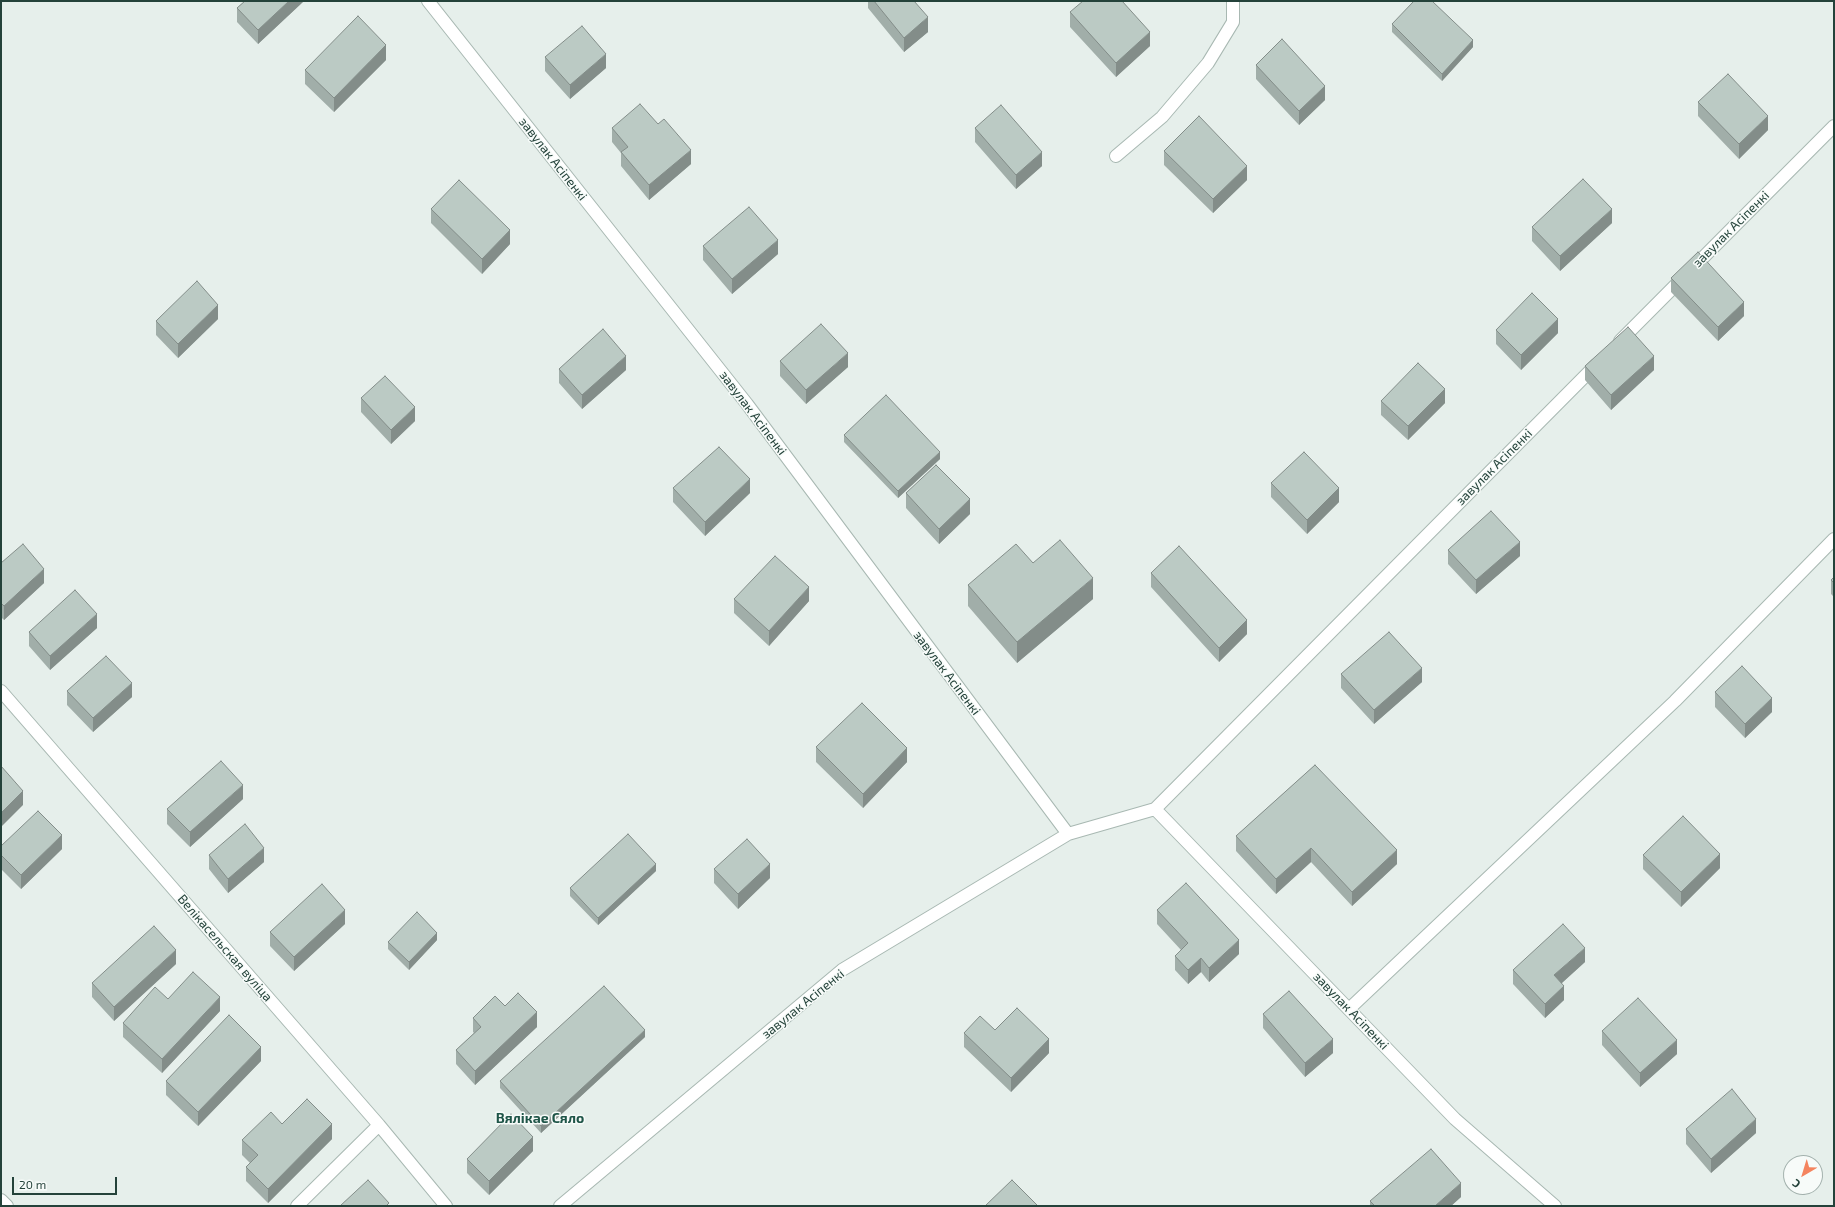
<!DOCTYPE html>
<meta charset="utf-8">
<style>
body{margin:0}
#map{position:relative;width:1835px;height:1207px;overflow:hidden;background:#e6efeb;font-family:"Exo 2",sans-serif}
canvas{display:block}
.frame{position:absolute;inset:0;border:2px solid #24423a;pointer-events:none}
.north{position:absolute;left:1783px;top:1155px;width:40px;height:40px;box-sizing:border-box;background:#f7fbf9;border:1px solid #a3b1ad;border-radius:50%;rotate:218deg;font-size:11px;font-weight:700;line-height:16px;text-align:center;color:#24423a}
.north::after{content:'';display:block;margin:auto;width:14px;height:18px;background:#f4845f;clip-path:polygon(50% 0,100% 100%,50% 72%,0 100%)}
.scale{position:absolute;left:12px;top:1177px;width:105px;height:18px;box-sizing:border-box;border:2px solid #24423a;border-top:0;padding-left:5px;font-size:12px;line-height:14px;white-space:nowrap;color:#24423a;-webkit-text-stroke:3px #f7fbf9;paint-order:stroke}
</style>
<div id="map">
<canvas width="1835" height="1207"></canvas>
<div class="frame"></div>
<div class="north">С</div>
<div class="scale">20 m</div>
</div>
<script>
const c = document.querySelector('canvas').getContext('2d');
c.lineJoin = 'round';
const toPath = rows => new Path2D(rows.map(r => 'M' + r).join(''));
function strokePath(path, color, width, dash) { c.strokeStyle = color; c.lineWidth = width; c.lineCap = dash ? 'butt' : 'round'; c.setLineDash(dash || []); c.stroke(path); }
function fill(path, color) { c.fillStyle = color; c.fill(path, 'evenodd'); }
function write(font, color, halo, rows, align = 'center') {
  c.font = font + ' "Exo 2",sans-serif'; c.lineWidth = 3; c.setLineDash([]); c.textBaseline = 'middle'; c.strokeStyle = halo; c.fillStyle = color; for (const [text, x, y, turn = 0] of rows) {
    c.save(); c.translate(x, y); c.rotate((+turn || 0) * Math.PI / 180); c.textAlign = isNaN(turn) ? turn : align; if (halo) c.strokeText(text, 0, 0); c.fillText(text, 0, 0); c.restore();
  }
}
const lane = toPath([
 [1116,156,1162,117,1208,63,1233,22,1233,1],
 [1349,1009,1675,701,1834,539],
 [1,1200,7,1206]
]);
const street = toPath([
 [428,1,747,404,1068,834],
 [1620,341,1834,126],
 [1,691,379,1125,446,1206],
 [1155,809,1455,1119,1555,1206],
 [297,1206,379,1125],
 [560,1206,842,970,1068,834,1155,809,1596,365]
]);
const wall = toPath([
 [245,1,304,1,258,44,237,22,237,8],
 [868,1,914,1,928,32,904,52,868,8],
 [1070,12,1150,46,1116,77,1070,27],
 [1392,24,1473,47,1442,81,1392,32],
 [545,57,606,68,570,99,545,71],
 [386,60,334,112,305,84,305,70],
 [1256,65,1325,100,1299,125,1256,79],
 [1698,102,1768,130,1739,159,1698,116],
 [658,124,691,164,649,200,621,166,621,153,612,142,612,128],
 [975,128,1042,166,1016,189,975,142],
 [1164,151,1247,180,1213,213,1164,165],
 [431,209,510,244,482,274,431,223],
 [1612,223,1560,271,1532,241,1532,227],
 [703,246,778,254,732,294,703,260],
 [1671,278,1744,316,1718,341,1671,292],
 [218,319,178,358,156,335,156,321],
 [1496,330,1558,333,1521,370,1496,344],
 [780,361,848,367,806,404,780,376],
 [1585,366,1654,370,1611,410,1585,380],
 [559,369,626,370,582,409,559,383],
 [361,398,415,421,391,444,361,412],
 [1381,401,1445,403,1408,440,1381,415],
 [844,435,940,459,898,498,844,442],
 [1271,483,1339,502,1307,534,1271,497],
 [673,488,750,493,705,536,673,502],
 [906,493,970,514,939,544,906,508],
 [1448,550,1520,556,1476,594,1448,564],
 [1,563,44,583,4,620,1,617],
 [1033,563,1093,599,1017,663,968,606,968,585],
 [1151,573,1247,634,1219,662,1151,587],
 [1834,577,1834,597,1831,594,1831,580],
 [734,599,809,601,769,646,734,613],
 [97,628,50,670,29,646,29,632],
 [1341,674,1422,682,1374,724,1341,688],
 [67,691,132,697,93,732,67,705],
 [1715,692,1772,712,1745,738,1715,707],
 [816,747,907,762,863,808,816,762],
 [1315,765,1397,864,1352,906,1311,862,1276,894,1236,851,1236,836],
 [243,799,190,847,167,824,167,809],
 [1,846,62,849,21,889,1,869],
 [209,855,264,862,228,893,209,869],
 [1643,855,1720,868,1681,907,1643,869],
 [714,869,770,878,738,909,714,883],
 [656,871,598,925,570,896,570,888],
 [1157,910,1239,954,1209,982,1201,972,1188,984,1175,970,1175,956,1181,950,1157,924],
 [345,924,294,971,270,946,270,932],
 [437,940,409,970,388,949,388,942],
 [1585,962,1562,983,1564,1000,1545,1018,1513,984,1513,970],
 [176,964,114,1021,92,997,92,983],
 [168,999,220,1011,162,1073,123,1037,123,1023],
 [505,1006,537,1027,475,1085,456,1064,456,1050,474,1033,473,1032,473,1018],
 [1263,1014,1333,1053,1305,1077,1263,1028],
 [995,1030,1049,1053,1011,1092,964,1047,964,1033],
 [1602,1031,1677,1054,1640,1087,1602,1045],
 [645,1037,541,1133,500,1088,500,1081],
 [261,1061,198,1126,166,1095,166,1081],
 [282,1124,332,1139,268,1203,246,1181,246,1167,250,1163,242,1155,242,1140],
 [1686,1129,1756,1133,1711,1173,1686,1144],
 [533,1151,489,1195,467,1173,467,1159],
 [1461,1197,1451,1206,1370,1206,1370,1201]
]);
const shadedWall = toPath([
 [289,1,304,1,258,44,258,30],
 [928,17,928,32,904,52,904,38],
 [1150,32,1150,46,1116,77,1116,63],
 [1473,40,1473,47,1442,81,1442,74],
 [386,45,386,60,334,112,334,98],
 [606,54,606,68,570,99,570,85],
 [1325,86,1325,100,1299,125,1299,111],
 [1768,116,1768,130,1739,159,1739,144],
 [691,150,691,164,649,200,649,185],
 [1042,152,1042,166,1016,189,1016,175],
 [1247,166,1247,180,1213,213,1213,199],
 [1612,209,1612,223,1560,271,1560,256],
 [510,230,510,244,482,274,482,259],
 [778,240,778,254,732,294,732,279],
 [1744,302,1744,316,1718,341,1718,327],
 [218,305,218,319,178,358,178,344],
 [1558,319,1558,333,1521,370,1521,355],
 [848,353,848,367,806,404,806,390],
 [626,356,626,370,582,409,582,395],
 [1654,356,1654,370,1611,410,1611,395],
 [1445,389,1445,403,1408,440,1408,426],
 [415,407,415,421,391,444,391,430],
 [940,452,940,459,898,498,898,491],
 [750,479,750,493,705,536,705,522],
 [1339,488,1339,502,1307,534,1307,520],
 [970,499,970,514,939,544,939,529],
 [1520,542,1520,556,1476,594,1476,580],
 [44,569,44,583,4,620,4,606],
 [1093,578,1093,599,1017,663,1017,642],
 [809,587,809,601,769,646,769,631],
 [97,614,97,628,50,670,50,656],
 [1247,620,1247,634,1219,662,1219,648],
 [1422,668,1422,682,1374,724,1374,710],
 [132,683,132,697,93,732,93,718],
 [1772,698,1772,712,1745,738,1745,724],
 [907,748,907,762,863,808,863,794],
 [243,785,243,799,190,847,190,832],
 [23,791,23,805,1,827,1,813],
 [62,835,62,849,21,889,21,875],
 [264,848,264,862,228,893,228,879],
 [1311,848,1311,862,1276,894,1276,879],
 [1397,850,1397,864,1352,906,1352,892],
 [1720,854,1720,868,1681,907,1681,892],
 [656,864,656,871,598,925,598,918],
 [770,864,770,878,738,909,738,894],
 [345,910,345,924,294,971,294,957],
 [437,933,437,940,409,970,409,962],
 [1239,940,1239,954,1209,982,1209,968],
 [1585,948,1585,962,1554,990,1554,975],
 [176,950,176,964,114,1021,114,1007],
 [1201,958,1201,972,1188,984,1188,970],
 [1564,986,1564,1000,1545,1018,1545,1004],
 [220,997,220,1011,162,1073,162,1059],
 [537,1012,537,1027,475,1085,475,1071],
 [645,1030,645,1037,541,1133,541,1126],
 [1049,1039,1049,1053,1011,1092,1011,1078],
 [1333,1039,1333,1053,1305,1077,1305,1063],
 [1677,1040,1677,1054,1640,1087,1640,1073],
 [261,1047,261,1061,198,1126,198,1112],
 [1756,1119,1756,1133,1711,1173,1711,1159],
 [332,1124,332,1139,268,1203,268,1189],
 [533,1137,533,1151,489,1195,489,1181],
 [1461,1183,1461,1197,1451,1206,1435,1206]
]);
const building = toPath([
 [245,1,289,1,258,30,237,8,245,1],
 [874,1,914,1,928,17,904,38,874,1],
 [1083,1,1122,1,1150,32,1116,63,1070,12,1083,1],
 [1414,1,1432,1,1473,40,1442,74,1392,24,1414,1],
 [358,16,386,45,334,98,305,70,358,16],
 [582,26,606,54,570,85,545,57,582,26],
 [1282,39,1325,86,1299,111,1256,65,1282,39],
 [1728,74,1768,116,1739,144,1698,102,1728,74],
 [640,104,658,124,664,119,691,150,649,185,621,152,628,147,612,128,640,104],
 [1001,105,1042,152,1016,175,975,128,1001,105],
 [1199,116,1247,166,1213,199,1164,151,1199,116],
 [1583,179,1612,209,1560,256,1532,227,1583,179],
 [459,180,510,230,482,259,431,209,459,180],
 [749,207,778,240,732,279,703,246,749,207],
 [1698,252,1744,302,1718,327,1671,278,1698,252],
 [197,281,218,305,178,344,156,321,197,281],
 [1532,293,1558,319,1521,355,1496,330,1532,293],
 [821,324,848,353,806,390,780,361,821,324],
 [1628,327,1654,356,1611,395,1585,366,1628,327],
 [603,329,626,356,582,395,559,369,603,329],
 [1418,363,1445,389,1408,426,1381,401,1418,363],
 [385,376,415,407,391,430,361,398,385,376],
 [886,395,940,452,898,491,844,435,886,395],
 [719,447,750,479,705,522,673,488,719,447],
 [1304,452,1339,488,1307,520,1271,483,1304,452],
 [936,465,970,499,939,529,906,493,936,465],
 [1491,511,1520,542,1476,580,1448,550,1491,511],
 [1060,540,1093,578,1017,642,968,585,1016,544,1033,563,1060,540],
 [23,544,44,569,4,606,1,603,1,563,23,544],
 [1179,546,1247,620,1219,648,1151,573,1179,546],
 [775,556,809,587,769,631,734,599,775,556],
 [1834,577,1834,583,1831,580,1834,577],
 [75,590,97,614,50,656,29,632,75,590],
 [1389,632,1422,668,1374,710,1341,674,1389,632],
 [106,656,132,683,93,718,67,691,106,656],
 [1742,666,1772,698,1745,724,1715,692,1742,666],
 [862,703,907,748,863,794,816,747,862,703],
 [221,761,243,785,190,832,167,809,221,761],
 [1315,765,1397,850,1352,892,1311,848,1276,879,1236,836,1315,765],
 [1,766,23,791,1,813,1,766],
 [38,811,62,835,21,875,1,855,1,846,38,811],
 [1683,816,1720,854,1681,892,1643,855,1683,816],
 [245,824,264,848,228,879,209,855,245,824],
 [628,834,656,864,598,918,570,888,628,834],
 [747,839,770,864,738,894,714,869,747,839],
 [1186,883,1239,940,1209,968,1201,958,1188,970,1175,956,1188,943,1157,910,1186,883],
 [322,884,345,910,294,957,270,932,322,884],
 [417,912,437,933,409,962,388,942,417,912],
 [1563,924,1585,948,1554,975,1564,986,1545,1004,1513,970,1563,924],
 [154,926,176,950,114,1007,92,983,154,926],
 [193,972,220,997,162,1059,123,1023,155,987,168,999,193,972],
 [604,986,645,1030,541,1126,500,1081,604,986],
 [1289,991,1333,1039,1305,1063,1263,1014,1289,991],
 [518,993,537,1012,475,1071,456,1050,481,1027,473,1018,495,996,505,1006,518,993],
 [1638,998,1677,1040,1640,1073,1602,1031,1638,998],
 [1017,1008,1049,1039,1011,1078,964,1033,980,1016,995,1030,1017,1008],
 [229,1015,261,1047,198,1112,166,1081,229,1015],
 [1732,1089,1756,1119,1711,1159,1686,1129,1732,1089],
 [307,1099,332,1124,268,1189,246,1167,258,1155,242,1140,271,1112,282,1124,307,1099],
 [511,1114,533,1137,489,1181,467,1159,511,1114],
 [1431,1149,1461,1183,1435,1206,1375,1206,1370,1201,1431,1149],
 [368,1180,389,1203,386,1206,340,1206,368,1180],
 [1012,1180,1038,1206,985,1206,1012,1180]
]);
const streetNames = [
 ["завулак Асіпенкі",553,159,52],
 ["завулак Асіпенкі",1731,229,-45],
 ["завулак Асіпенкі",753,413,53],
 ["завулак Асіпенкі",1494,467,-45],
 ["завулак Асіпенкі",947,673,53],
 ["Велікасельская вуліца",225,948,49],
 ["завулак Асіпенкі",803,1004,-39],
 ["завулак Асіпенкі",1351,1011,46]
];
const neighbourhoodNames = [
 ["Вялікае Сяло",540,1118]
];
strokePath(lane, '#a8b8b2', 14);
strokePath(street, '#a8b8b2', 14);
strokePath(lane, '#fff', 12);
strokePath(street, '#fff', 12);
fill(wall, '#a1aea9');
fill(shadedWall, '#838d89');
fill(building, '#bbcac4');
strokePath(building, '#838d89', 1);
write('13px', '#24423a', '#f7fbf9', streetNames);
write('bold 14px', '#1f5548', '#f7fbf9', neighbourhoodNames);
</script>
